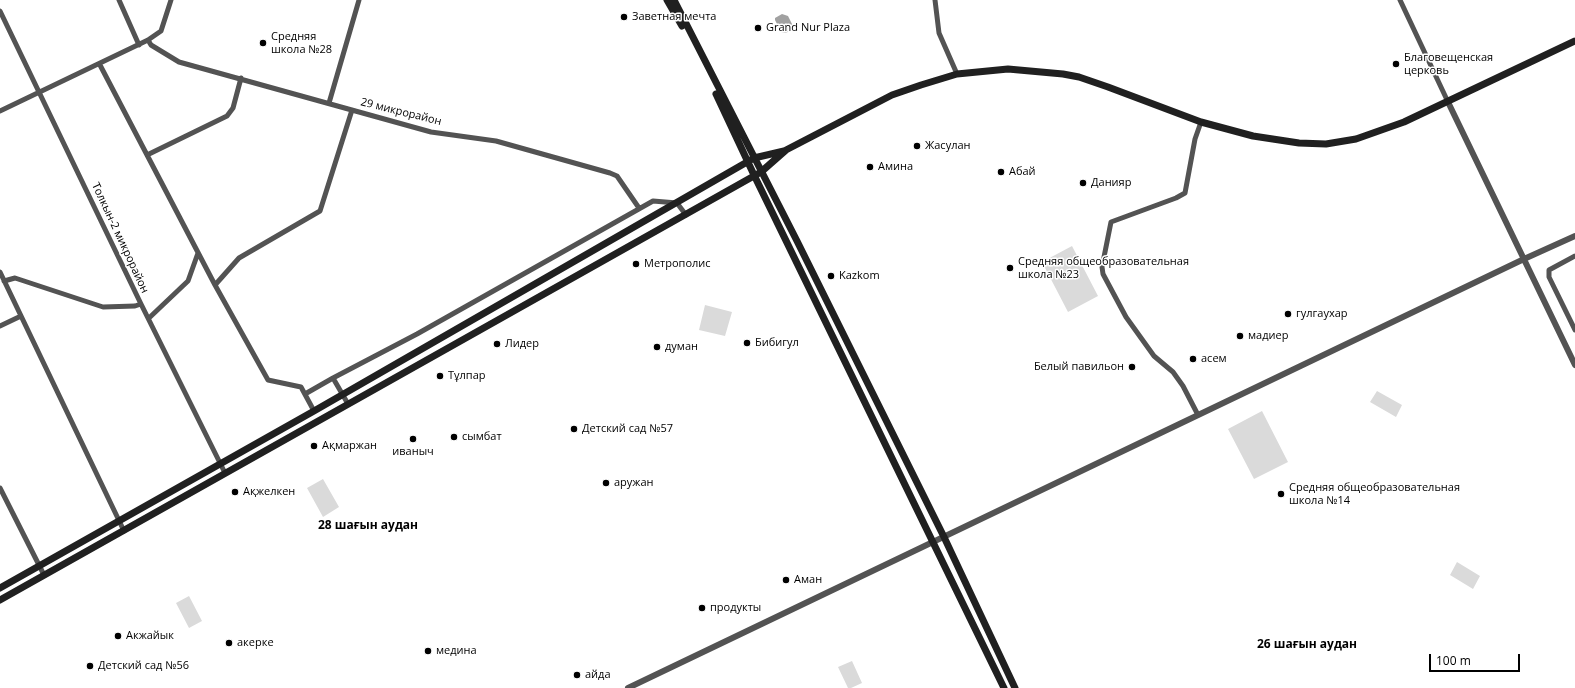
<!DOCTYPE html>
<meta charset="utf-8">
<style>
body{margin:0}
#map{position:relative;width:1575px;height:688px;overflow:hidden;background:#fff;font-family:"Open Sans",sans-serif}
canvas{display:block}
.scale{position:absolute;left:1429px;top:654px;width:91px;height:18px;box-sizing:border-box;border:2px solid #000;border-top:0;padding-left:5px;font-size:12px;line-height:14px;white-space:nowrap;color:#000;-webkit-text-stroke:3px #fff;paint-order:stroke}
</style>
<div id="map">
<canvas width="1575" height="688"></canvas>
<div class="scale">100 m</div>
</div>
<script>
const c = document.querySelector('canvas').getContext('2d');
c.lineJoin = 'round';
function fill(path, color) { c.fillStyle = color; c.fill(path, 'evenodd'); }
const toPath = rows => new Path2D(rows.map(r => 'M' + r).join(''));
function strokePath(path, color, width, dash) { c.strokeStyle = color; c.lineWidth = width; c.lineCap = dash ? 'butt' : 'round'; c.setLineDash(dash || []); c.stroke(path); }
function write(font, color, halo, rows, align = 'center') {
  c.font = font + ' "Open Sans",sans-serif'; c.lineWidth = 3; c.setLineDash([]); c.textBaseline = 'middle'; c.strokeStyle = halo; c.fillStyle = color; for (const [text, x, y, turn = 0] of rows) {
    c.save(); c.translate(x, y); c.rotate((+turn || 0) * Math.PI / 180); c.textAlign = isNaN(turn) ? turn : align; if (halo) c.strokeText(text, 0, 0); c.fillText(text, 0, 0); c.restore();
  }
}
const green = toPath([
 [1072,246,1098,296,1068,312,1042,262],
 [705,305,732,312,725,336,699,330],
 [1377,391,1402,405,1396,417,1370,402],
 [1262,411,1288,462,1254,479,1228,429],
 [323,479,339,507,323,517,307,488],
 [1457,562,1480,576,1473,589,1450,575],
 [189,596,202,621,189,628,176,603],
 [852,661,862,683,851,688,848,688,838,667]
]);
const water = toPath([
 [782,14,788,16,793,26,792,29,786,33,781,32,775,20,775,18]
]);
const minor = toPath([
 [119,0,139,45],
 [935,0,939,33,957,74],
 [1400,0,1448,102],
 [0,11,141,304,225,473],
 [148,40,151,45,179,62,431,132,496,141,610,173,617,176,639,208],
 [100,65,215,285,268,380,301,387,314,411],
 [329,103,359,0],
 [0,111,148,40,161,31,171,0],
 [147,155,227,116,233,108,241,78],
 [1575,256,1549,270,1549,277,1575,330],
 [0,272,124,531],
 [4,281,15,278,103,307,135,306,141,304],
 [215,285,239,258,320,211,352,110],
 [149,318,188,281,198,253],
 [0,326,21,316],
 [305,394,333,378],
 [348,404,333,378,417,334,653,201,677,203,686,215],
 [1198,415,1183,386,1173,372,1154,356,1126,317,1103,274,1102,267,1111,222,1176,198,1185,193,1195,139,1201,122],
 [0,488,44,575]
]);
const tertiary = toPath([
 [1448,102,1575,365],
 [628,688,1524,259,1575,236]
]);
const secondary = toPath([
 [667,0,682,26],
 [674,0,797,241,944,537,1015,688],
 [716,94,754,175,1004,688],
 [0,588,314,411,754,158,784,151],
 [0,600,761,172,786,150,892,95,921,85,957,74,1008,69,1063,74,1079,77,1108,87,1201,122,1253,136,1299,143,1326,144,1356,139,1404,122,1575,41]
]);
const markers = [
 [624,17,4,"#000"],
 [758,28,4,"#000"],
 [263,43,4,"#000"],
 [1396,64,4,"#000"],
 [917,146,4,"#000"],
 [870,167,4,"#000"],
 [1001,172,4,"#000"],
 [1083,183,4,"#000"],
 [636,264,4,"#000"],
 [1010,268,4,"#000"],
 [831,276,4,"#000"],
 [1288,314,4,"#000"],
 [1240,336,4,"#000"],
 [747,343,4,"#000"],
 [497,344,4,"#000"],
 [657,347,4,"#000"],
 [1193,359,4,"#000"],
 [1132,367,4,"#000"],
 [440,376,4,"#000"],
 [574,429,4,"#000"],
 [454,437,4,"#000"],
 [413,439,4,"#000"],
 [314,446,4,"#000"],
 [606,483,4,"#000"],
 [235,492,4,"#000"],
 [1281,494,4,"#000"],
 [786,580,4,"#000"],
 [702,608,4,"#000"],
 [118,636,4,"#000"],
 [229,643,4,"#000"],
 [428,651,4,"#000"],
 [90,666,4,"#000"],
 [577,675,4,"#000"]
];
const poiNames = [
 ["Заветная мечта",632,17],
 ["Grand Nur Plaza",766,28],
 ["Средняя",271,37],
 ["школа №28",271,50],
 ["Благовещенская",1404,58],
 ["церковь",1404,71],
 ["Жасулан",925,146],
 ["Амина",878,167],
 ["Абай",1009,172],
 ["Данияр",1091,183],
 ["Средняя общеобразовательная",1018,262],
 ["школа №23",1018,275],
 ["Метрополис",644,264],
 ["Kazkom",839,276],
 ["гулгаухар",1296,314],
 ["мадиер",1248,336],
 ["Бибигул",755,343],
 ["Лидер",505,344],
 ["думан",665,347],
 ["асем",1201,359],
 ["Белый павильон",1124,367,"right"],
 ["Тұлпар",448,376],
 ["Детский сад №57",582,429],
 ["сымбат",462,437],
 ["Ақмаржан",322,446],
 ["иваныч",413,452,"center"],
 ["аружан",614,483],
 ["Cредняя общеобразовательная",1289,488],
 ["школа №14",1289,501],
 ["Ақжелкен",243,492],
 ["Аман",794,580],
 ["продукты",710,608],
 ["Акжайык",126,636],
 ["акерке",237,643],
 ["медина",436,651],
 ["Детский сад №56",98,666],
 ["айда",585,675]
];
const streetNames = [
 ["29 микрорайон",401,112,14],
 ["Толкын-2 микрорайон",120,238,65]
];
const neighbourhoodNames = [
 ["28 шағын аудан",368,526],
 ["26 шағын аудан",1307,645]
];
fill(green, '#dadada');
fill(water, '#a1a1a1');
strokePath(minor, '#535353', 5);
strokePath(tertiary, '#535353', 6);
strokePath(secondary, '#202020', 7);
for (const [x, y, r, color] of markers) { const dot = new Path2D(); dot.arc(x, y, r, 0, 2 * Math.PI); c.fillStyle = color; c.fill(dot); strokePath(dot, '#fff', 1.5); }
write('11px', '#000', '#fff', poiNames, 'left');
write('11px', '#000', '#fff', streetNames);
write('bold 12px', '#000', '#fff', neighbourhoodNames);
</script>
